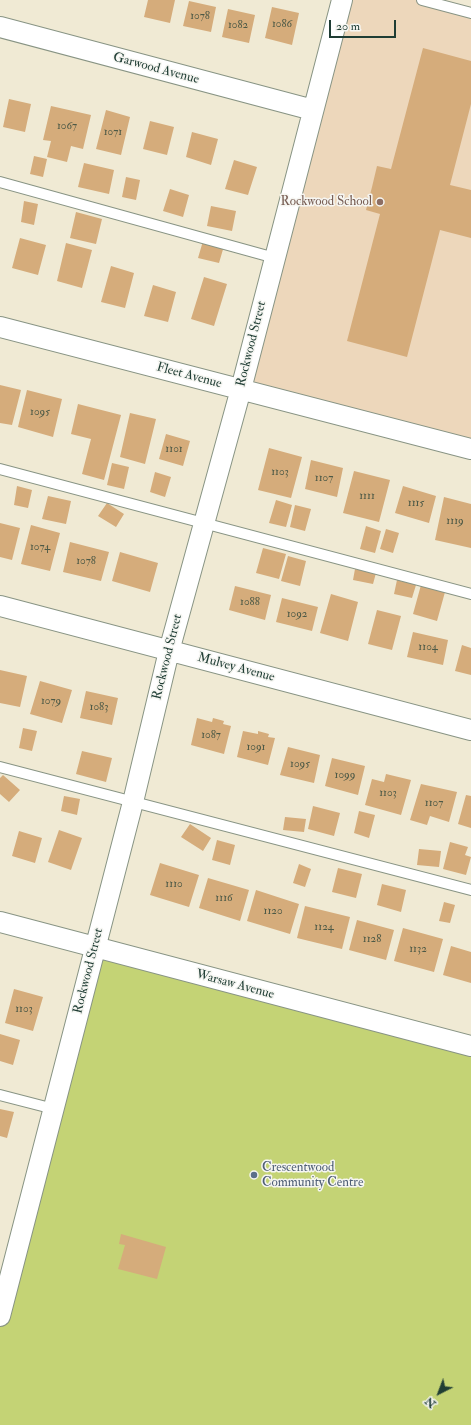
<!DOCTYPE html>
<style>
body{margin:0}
#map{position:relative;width:471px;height:1425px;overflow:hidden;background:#f0ead4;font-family:"IM FELL Double Pica",serif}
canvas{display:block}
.north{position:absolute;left:419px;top:1373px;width:40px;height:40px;-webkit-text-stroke:3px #f6f6f2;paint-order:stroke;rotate:222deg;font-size:11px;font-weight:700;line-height:16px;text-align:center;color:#1f3d34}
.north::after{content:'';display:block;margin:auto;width:14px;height:18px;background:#1f3d34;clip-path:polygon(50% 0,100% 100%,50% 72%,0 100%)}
.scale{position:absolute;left:329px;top:20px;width:67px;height:18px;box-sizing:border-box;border:2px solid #1f3d34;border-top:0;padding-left:5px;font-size:12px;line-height:14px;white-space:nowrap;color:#1f3d34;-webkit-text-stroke:3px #f6f6f2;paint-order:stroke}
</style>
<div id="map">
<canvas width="471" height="1425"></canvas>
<div class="north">N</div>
<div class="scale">20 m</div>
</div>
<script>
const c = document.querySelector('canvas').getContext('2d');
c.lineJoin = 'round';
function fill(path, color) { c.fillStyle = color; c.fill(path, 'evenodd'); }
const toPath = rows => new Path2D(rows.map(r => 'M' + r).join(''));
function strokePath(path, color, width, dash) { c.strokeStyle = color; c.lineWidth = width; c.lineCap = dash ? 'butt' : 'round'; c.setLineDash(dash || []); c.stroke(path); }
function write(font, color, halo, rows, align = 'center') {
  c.font = font + ' "IM FELL Double Pica",serif'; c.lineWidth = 3; c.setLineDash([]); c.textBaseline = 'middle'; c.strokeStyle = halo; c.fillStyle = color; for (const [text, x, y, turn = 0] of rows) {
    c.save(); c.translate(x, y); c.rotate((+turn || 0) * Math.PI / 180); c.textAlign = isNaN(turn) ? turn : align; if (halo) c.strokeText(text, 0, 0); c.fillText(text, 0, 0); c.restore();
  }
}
const built = toPath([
 [342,0,422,0,471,13,471,449,241,389]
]);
const green = toPath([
 [95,948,471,1046,471,1425,0,1425,0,1316]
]);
const building = toPath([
 [148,0,175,0,170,23,144,17],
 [189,1,216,7,211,32,183,26],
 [272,7,299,13,292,45,265,38],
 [228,9,255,15,249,43,222,37],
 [423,48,471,61,471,104,450,185,471,190,471,238,440,230,407,357,347,341,380,214,366,210,372,187,377,166,391,169],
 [9,99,31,104,25,132,3,127],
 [51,106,91,115,83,149,71,146,67,162,47,157,51,141,43,140],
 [106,110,130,117,121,155,96,149],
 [150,121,174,127,167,155,143,149],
 [192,132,218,139,211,165,186,157],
 [34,156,47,159,43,177,30,174],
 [234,160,257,167,248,195,225,189],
 [84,163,114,170,109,194,78,187],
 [126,177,140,180,136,200,122,197],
 [170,189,189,195,183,217,163,211],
 [24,201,38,204,34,225,21,222],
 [211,206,236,211,232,231,207,226],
 [76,212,102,219,96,244,70,238],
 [20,238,46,245,38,275,12,268],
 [203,241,224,246,219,263,198,258],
 [66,243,92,250,82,288,57,281],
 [111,266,134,273,125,308,101,302],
 [204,277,227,284,214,326,191,319],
 [153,285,176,292,168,322,144,316],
 [0,385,21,390,12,425,0,423],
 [27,390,62,399,53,437,18,427],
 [78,404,121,415,104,480,82,474,91,439,71,434],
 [130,413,156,419,145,464,120,457],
 [166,434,190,441,183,466,159,459],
 [269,448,302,457,291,498,258,490],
 [311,460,343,468,337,497,305,489],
 [112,463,129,467,124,489,107,485],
 [354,471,390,480,379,522,343,513],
 [155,472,171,477,165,497,150,492],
 [17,486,32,490,28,508,14,505],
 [403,486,436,496,429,523,395,513],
 [48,496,71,501,66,524,42,519],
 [444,497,471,504,471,548,435,540],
 [276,500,292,505,286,527,269,523],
 [107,503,124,514,116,527,98,516],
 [295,505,311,509,305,531,290,527],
 [0,523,20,528,12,560,0,557],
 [31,525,60,533,50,571,21,564],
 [366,526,381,531,375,553,360,549],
 [386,529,399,533,393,553,380,549],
 [70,542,109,552,101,581,63,572],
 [263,548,286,554,279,579,256,573],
 [120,552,158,563,150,592,112,581],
 [288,556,306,561,300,586,281,581],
 [355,569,376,573,373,584,353,580],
 [397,580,416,585,412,598,394,594],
 [421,585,445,592,437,621,413,614],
 [235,586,271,595,265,620,229,610],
 [331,594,358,602,348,641,320,633],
 [282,598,318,607,312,631,276,622],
 [377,610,401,616,392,650,368,644],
 [413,632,448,640,443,665,407,657],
 [462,645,471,648,471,675,455,671],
 [0,670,27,676,20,707,0,703],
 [40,681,72,690,62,723,30,714],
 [86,691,118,698,112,725,80,718],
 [197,718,212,722,213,718,224,721,223,724,231,726,224,754,191,745],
 [23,728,37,731,32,751,19,748],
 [243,731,258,734,258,731,269,734,268,737,275,738,268,765,237,757],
 [288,747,320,755,314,783,280,775],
 [82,751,112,758,106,782,76,774],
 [332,758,365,766,358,795,325,786],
 [386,774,411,780,401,815,365,805,372,779,384,782],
 [3,775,20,790,9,802,0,794,0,778],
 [421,784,457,792,449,822,430,816,427,825,410,820],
 [466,795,471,796,471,828,458,824],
 [64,796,80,799,77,815,61,811],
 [313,806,340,813,334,836,308,829],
 [359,811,375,815,369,838,354,833],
 [285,817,306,819,304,832,283,830],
 [190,824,211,838,203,851,181,837],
 [59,830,82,838,71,870,48,862],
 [19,831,42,838,35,863,12,856],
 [217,840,235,845,230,865,212,860],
 [450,842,468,847,465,855,471,857,466,875,443,869],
 [419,849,441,851,439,867,417,865],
 [160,863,199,875,189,907,150,895],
 [299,864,311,869,305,887,293,883],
 [338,868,362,874,356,898,332,892],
 [208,878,249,890,240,921,199,908],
 [382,884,406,890,401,912,377,905],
 [256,890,299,904,290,934,247,921],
 [444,902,455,905,450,923,439,921],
 [305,906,350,917,342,949,297,938],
 [357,920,394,930,386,960,349,950],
 [403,928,443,939,434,972,394,961],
 [451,946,471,952,471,983,443,975],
 [14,989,43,997,33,1031,5,1023],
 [0,1034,20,1040,13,1065,0,1061],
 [0,1109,14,1112,7,1138,0,1136],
 [121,1234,166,1247,157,1279,118,1269,125,1245,119,1244]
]);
const lane = toPath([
 [422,0,471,13],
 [0,182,275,258],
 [0,469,471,594],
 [0,767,471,890],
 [0,1095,54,1109]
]);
const street = toPath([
 [0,27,313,110],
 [0,327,471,449],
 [0,606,471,730],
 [0,922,471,1046],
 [0,1316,133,802,169,651,241,389,342,0]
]);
const markers = [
 [380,202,4,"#8d6e63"],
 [254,1175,4,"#5c6f8a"]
];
const numberNames = [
 ["1078",200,17],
 ["1086",282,25],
 ["1082",238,26],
 ["1067",67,127],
 ["1071",113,133],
 ["1095",40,413],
 ["1101",174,450],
 ["1103",280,473],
 ["1107",324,479],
 ["1111",367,497],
 ["1115",416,504],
 ["1119",455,522],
 ["1074",40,548],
 ["1078",86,562],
 ["1088",250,603],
 ["1092",297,615],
 ["1104",428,648],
 ["1079",51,702],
 ["1083",99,708],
 ["1087",211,736],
 ["1091",256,748],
 ["1095",300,765],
 ["1099",345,776],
 ["1103",388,794],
 ["1107",434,804],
 ["1110",174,885],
 ["1116",224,899],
 ["1120",273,912],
 ["1124",324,928],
 ["1128",372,940],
 ["1132",418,950],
 ["1103",24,1010]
];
const streetNames = [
 ["Garwood Avenue",156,69,15],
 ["Rockwood Street",252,344,-76],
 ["Fleet Avenue",189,376,15],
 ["Rockwood Street",168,657,-76],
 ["Mulvey Avenue",236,668,15],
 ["Rockwood Street",89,971,-76],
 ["Warsaw Avenue",235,985,15]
];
const educationNames = [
 ["Rockwood School",372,202]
];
const serviceNames = [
 ["Crescentwood",262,1168],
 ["Community Centre",262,1183]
];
fill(built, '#edd7bb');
fill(green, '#c4d375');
fill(building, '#d5ac7b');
strokePath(lane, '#889484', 12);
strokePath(street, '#889484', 22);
strokePath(lane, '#fff', 10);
strokePath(street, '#fff', 20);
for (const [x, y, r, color] of markers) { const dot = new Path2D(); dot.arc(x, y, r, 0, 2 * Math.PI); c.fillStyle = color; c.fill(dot); strokePath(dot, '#f6f6f2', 1.5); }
write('11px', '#4c5946', null, numberNames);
write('13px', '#1f3d34', '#f6f6f2', streetNames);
write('13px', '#785e54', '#f6f6f2', educationNames, 'right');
write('13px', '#4e5e75', '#f6f6f2', serviceNames, 'left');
</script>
